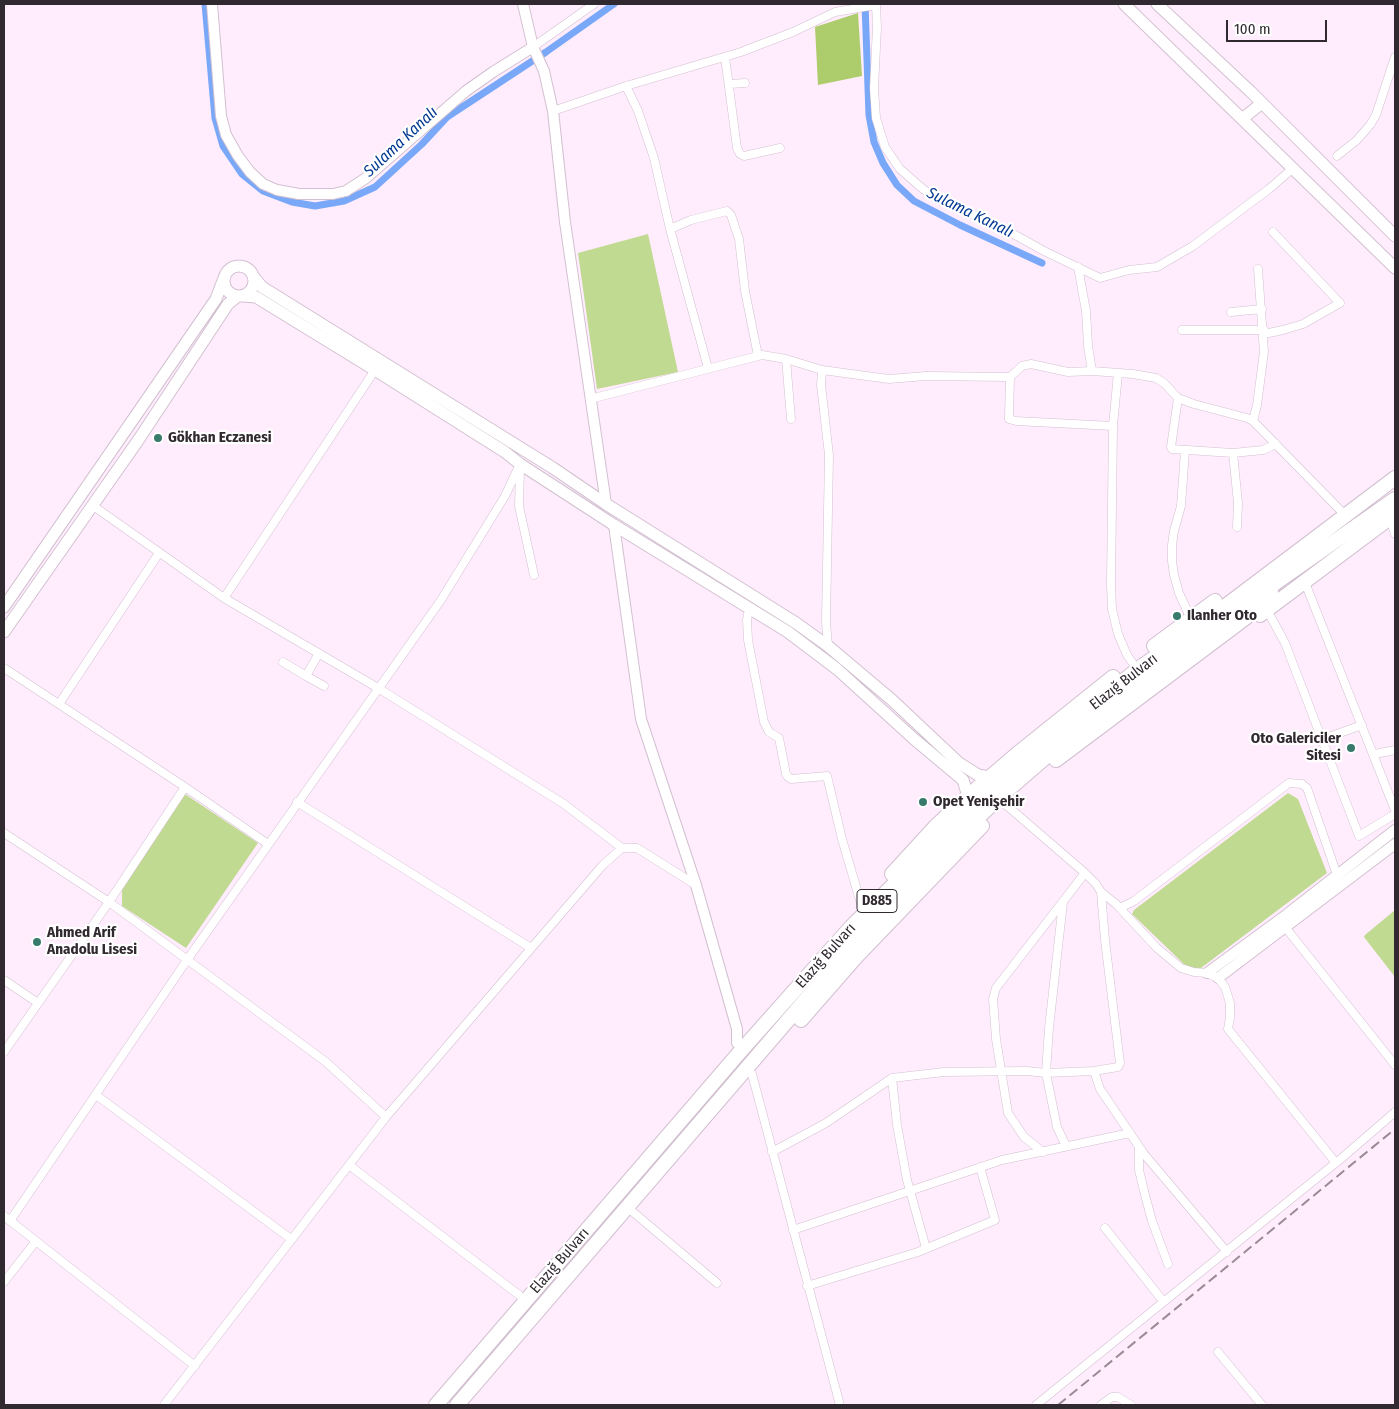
<!DOCTYPE html>
<meta charset="utf-8">
<style>
body{margin:0}
#map{position:relative;width:1399px;height:1409px;overflow:hidden;background:#ffecfd;font-family:"Fira Sans Condensed",sans-serif}
canvas{display:block}
.frame{position:absolute;inset:0;border:5px solid #30292f;pointer-events:none}
.scale{position:absolute;left:1226px;top:20px;width:101px;height:22px;box-sizing:border-box;border:2px solid #30292f;border-top:0;padding-left:6px;font-size:15px;line-height:18px;white-space:nowrap;color:#30292f;-webkit-text-stroke:4px #fff;paint-order:stroke}
</style>
<div id="map">
<canvas width="1399" height="1409"></canvas>
<div class="frame"></div>
<div class="scale">100 m</div>
</div>
<script>
const c = document.querySelector('canvas').getContext('2d');
c.lineJoin = 'round';
function fill(path, color) { c.fillStyle = color; c.fill(path, 'evenodd'); }
const toPath = rows => new Path2D(rows.map(r => 'M' + r).join(''));
function strokePath(path, color, width, dash) { c.strokeStyle = color; c.lineWidth = width; c.lineCap = dash ? 'butt' : 'round'; c.setLineDash(dash || []); c.stroke(path); }
function write(font, color, halo, rows, align = 'center') {
  c.font = font + ' "Fira Sans Condensed",sans-serif'; c.lineWidth = 4.5; c.setLineDash([]); c.textBaseline = 'middle'; c.strokeStyle = halo; c.fillStyle = color; for (const [text, x, y, turn = 0] of rows) {
    c.save(); c.translate(x, y); c.rotate((+turn || 0) * Math.PI / 180); c.textAlign = isNaN(turn) ? turn : align; if (halo) c.strokeText(text, 0, 0); c.fillText(text, 0, 0); c.restore();
  }
}
const green = toPath([
 [648,234,678,372,597,389,578,253],
 [1288,793,1298,799,1327,873,1201,968,1189,969,1132,914,1134,910],
 [185,794,258,843,186,948,122,906,122,889],
 [1395,910,1395,977,1364,937,1365,935]
]);
const forest = toPath([
 [858,13,862,76,818,85,815,27]
]);
const canal = toPath([
 [205,4,215,118,223,146,242,174,263,191,292,202,315,206,344,201,375,187,422,144,447,117,546,52,614,4],
 [865,4,869,115,874,142,883,163,897,185,914,201,960,225,1042,263]
]);
const minor = toPath([
 [876,4,877,27,874,88,876,118,885,147,900,169,923,189,935,197,1008,231,1044,251,1100,278,1129,270,1157,267,1193,246,1269,189,1292,169],
 [533,47,594,4],
 [725,57,737,148,740,154,744,156,780,148],
 [730,84,745,83],
 [626,86,638,111,654,158,670,229,708,368],
 [553,111,626,86,741,52,793,32,835,12,876,5],
 [1337,156,1357,140,1370,125,1376,115,1395,57],
 [670,229,691,220,727,211,731,215,739,239,745,291,758,356],
 [1078,267,1086,311,1088,346,1092,371],
 [1231,312,1262,309],
 [1182,330,1264,330],
 [1264,334,1283,330,1303,324,1340,303,1273,232],
 [786,359,791,419],
 [822,370,821,385,829,455,826,622,828,646],
 [1118,373,1113,426,1111,584,1112,609,1118,634,1127,655,1132,662],
 [1010,377,1009,419,1016,421,1113,426],
 [1178,398,1171,447,1172,449,1233,453,1263,450,1276,444],
 [590,399,762,355,786,359,822,370,889,379,926,376,1010,377,1022,366,1031,364,1068,372,1092,371,1133,374,1156,378,1164,383,1178,398,1194,404,1247,418,1253,421,1346,516],
 [1253,421,1257,405,1264,352,1258,269],
 [1185,451,1181,506,1174,531,1172,545,1172,561,1174,575,1179,593,1191,619],
 [1233,453,1238,503,1237,527],
 [520,469,519,506,534,575],
 [92,505,224,598,378,688,564,804,622,848],
 [1390,518,1395,534],
 [1304,580,1395,810],
 [224,598,375,370],
 [751,609,748,614,747,620,748,640,764,722,769,732,779,738,786,774,788,777,791,779,827,776,842,839,862,907],
 [1267,610,1285,643,1359,836,1395,814],
 [319,653,306,676,324,686],
 [283,662,306,676],
 [4,668,185,787,268,844],
 [59,704,159,553],
 [1323,739,1362,725],
 [1375,754,1395,750],
 [297,802,531,948],
 [4,833,109,902,326,1062,386,1117],
 [1101,892,1116,904,1157,948,1181,968,1194,972,1207,973,1218,978,1225,987,1230,1003,1230,1018,1228,1029,1336,1163],
 [1063,902,1049,1028,1046,1073,1057,1127,1066,1146],
 [1120,908,1134,901,1289,783,1302,784,1307,788,1337,875],
 [1285,927,1395,1065],
 [4,980,38,1003],
 [4,1052,109,902,185,787],
 [1094,1071,1100,1089,1144,1154,1227,1252],
 [752,1074,840,1405],
 [892,1078,897,1125,907,1180,926,1248],
 [96,1095,291,1239],
 [1139,1148,1139,1170,1144,1191,1152,1221,1168,1264],
 [772,1152,826,1123,892,1078,944,1072,1027,1071,1046,1073,1094,1071,1118,1067,1120,1063,1105,940,1101,892,1096,884,1085,873,1005,804],
 [1043,1152,1024,1137,1008,1113,996,1039,993,999,996,988,1085,873],
 [349,1165,519,1295],
 [633,1212,717,1283],
 [4,1216,195,1366],
 [10,1221,187,960,441,600,505,496,520,464],
 [1105,1228,1163,1301],
 [793,1230,1002,1160,1130,1133],
 [4,1282,36,1241],
 [807,1286,918,1252,995,1220,980,1167],
 [1218,1352,1262,1405],
 [164,1405,386,1117,602,866,622,848,637,848,696,885],
 [1036,1405,1343,1157,1395,1112],
 [1101,1405,1112,1397,1118,1397,1131,1405]
]);
const tertiary = toPath([
 [212,4,221,116,226,135,238,156,250,172,263,184,277,190,299,194,333,194,346,191,366,178,466,91,493,72,533,47],
 [523,4,533,47,544,71,553,111,565,222,606,504],
 [614,525,641,719,696,885,737,1029,737,1043],
 [1207,973,1286,915,1395,830],
 [1218,978,1395,844]
]);
const secondary = toPath([
 [1124,4,1395,268],
 [1157,4,1251,92,1395,236],
 [1242,119,1262,103],
 '224 281a15 15 0 1 1 30 0a15 15 0 1 1-30 0Z',
 [253,276,262,287,553,468,606,504,796,623,828,646,892,700,959,763,978,775,990,777],
 [243,296,256,297,375,370,505,452,520,464,614,525,788,632,837,669,914,739,963,780,968,796],
 [4,607,216,299,224,278],
 [4,632,139,439,228,304,238,296]
]);
const trunk = toPath([
 [1260,615,1395,514],
 [1154,646,1215,601],
 [1056,760,1260,607,1271,592],
 [892,874,936,826,975,790,1017,754,1113,677],
 [801,1020,856,957,982,826],
 [436,1405,739,1053,851,927,982,797,1138,669,1195,629,1395,478],
 [457,1405,850,948,922,870,1002,795,1068,738,1281,579,1395,499]
]);
const rail = toPath([
 [1058,1405,1395,1129]
]);
const markers = [
 [158,438,5,"#387a6c"],
 [1177,616,5,"#387a6c"],
 [1351,748,5,"#387a6c"],
 [923,802,5,"#387a6c"],
 [37,942,5,"#387a6c"]
];
const shields = [
 [877,901,40]
];
const shieldNames = [
 ["D885",877,901]
];
const poiNames = [
 ["Gökhan Eczanesi",168,438],
 ["Ilanher Oto",1187,616],
 ["Oto Galericiler",1341,739,"right"],
 ["Sitesi",1341,756,"right"],
 ["Opet Yenişehir",933,802],
 ["Ahmed Arif",47,933],
 ["Anadolu Lisesi",47,950]
];
const streetNames = [
 ["Elazığ Bulvarı",1124,682,-38],
 ["Elazığ Bulvarı",826,956,-48],
 ["Elazığ Bulvarı",560,1261,-49]
];
const waterNames = [
 ["Sulama Kanalı",401,142,-43],
 ["Sulama Kanalı",970,213,26]
];
fill(green, '#c1da92');
fill(forest, '#adcc6b');
strokePath(canal, '#79a8f9', 7);
strokePath(minor, '#d2c0d0', 9);
strokePath(tertiary, '#d2c0d0', 12);
strokePath(secondary, '#d2c0d0', 13);
strokePath(trunk, '#d2c0d0', 16);
strokePath(minor, '#fff', 8);
strokePath(tertiary, '#fff', 10);
strokePath(secondary, '#fff', 11);
strokePath(trunk, '#fff', 14);
strokePath(rail, '#988b96', 2, [10, 5]);
for (const [x, y, r, color] of markers) { const dot = new Path2D(); dot.arc(x, y, r, 0, 2 * Math.PI); c.fillStyle = color; c.fill(dot); strokePath(dot, '#fff', 2); }
for (const [x, y, w] of shields) { const box = new Path2D(); box.roundRect(x - w / 2, y - 11.5, w, 23, 4); c.fillStyle = '#fff'; c.fill(box); strokePath(box, '#30292f', 1); }
write('bold 14px', '#30292f', null, shieldNames);
write('bold 15px', '#30292f', '#fff', poiNames, 'left');
write('15px', '#30292f', '#fff', streetNames);
write('italic 16px', '#013893', '#fff', waterNames);
</script>
